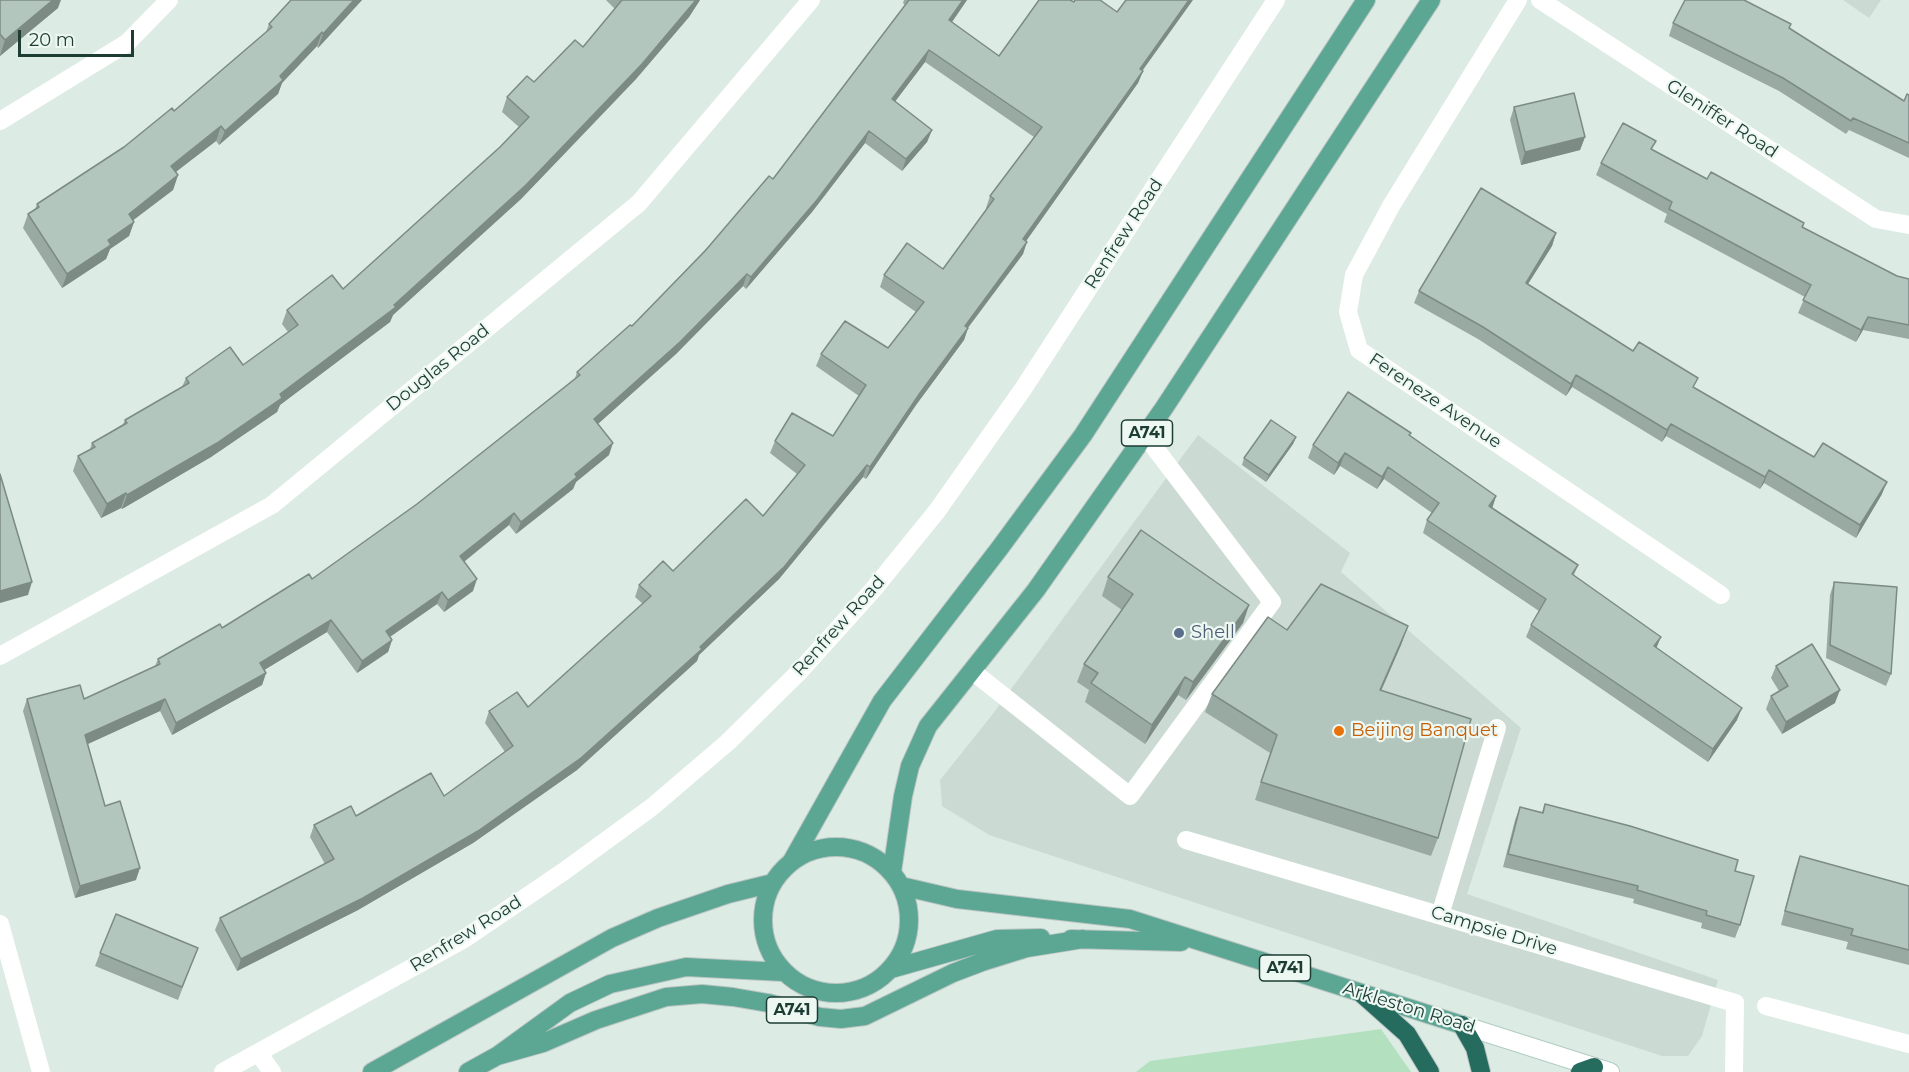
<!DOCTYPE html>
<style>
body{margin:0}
#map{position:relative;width:1909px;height:1072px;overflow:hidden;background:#ddebe5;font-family:Montserrat,sans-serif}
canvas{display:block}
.scale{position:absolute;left:18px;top:30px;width:116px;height:27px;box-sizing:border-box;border:3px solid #1d3d34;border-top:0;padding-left:8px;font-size:18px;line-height:21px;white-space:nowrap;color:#1d3d34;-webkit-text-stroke:4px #eef8f3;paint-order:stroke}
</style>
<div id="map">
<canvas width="1909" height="1072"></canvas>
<div class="scale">20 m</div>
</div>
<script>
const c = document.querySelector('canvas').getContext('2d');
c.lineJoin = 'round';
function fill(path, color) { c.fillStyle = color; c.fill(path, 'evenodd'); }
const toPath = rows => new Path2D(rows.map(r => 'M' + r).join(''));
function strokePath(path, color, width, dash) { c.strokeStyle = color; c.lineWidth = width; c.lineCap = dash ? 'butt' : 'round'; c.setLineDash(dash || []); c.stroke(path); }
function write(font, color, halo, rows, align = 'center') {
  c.font = font + ' Montserrat,sans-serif'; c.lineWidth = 4.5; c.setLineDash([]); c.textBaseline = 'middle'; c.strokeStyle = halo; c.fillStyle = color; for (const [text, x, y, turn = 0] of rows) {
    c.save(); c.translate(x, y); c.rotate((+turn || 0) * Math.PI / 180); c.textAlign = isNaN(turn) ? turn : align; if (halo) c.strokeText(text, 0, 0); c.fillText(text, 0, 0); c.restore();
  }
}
const built = toPath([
 [1843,0,1881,0,1869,18],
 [1198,435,1350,553,1341,572,1521,728,1467,894,1718,980,1702,1036,1688,1056,1662,1056,989,835,942,806,940,780,992,715]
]);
const green = toPath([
 [1381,1029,1411,1072,1136,1072,1150,1061]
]);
const lane = toPath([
 [972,671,1130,796,1272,602,1145,435],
 [1440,915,1497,728]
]);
const street = toPath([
 [1518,0,1391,206,1354,275,1348,312,1359,350,1721,595],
 [1540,0,1876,219,1909,225],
 [0,121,127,43,169,0],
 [0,656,272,505,639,203,811,0],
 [1186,840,1735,1003,1734,1072],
 [0,924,41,1072],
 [1766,1006,1909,1044],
 [259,1054,272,1072],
 [223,1072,464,939,563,872,652,807,728,742,800,671,872,591,937,511,1023,389,1276,0]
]);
const secondary = toPath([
 [1462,1025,1610,1072]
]);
const primary = toPath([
 '763 920a73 73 0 1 1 146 0a73 73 0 1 1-146 0Z',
 [792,861,882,701,999,549,1083,435,1366,0],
 [892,872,903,796,910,766,928,726,1036,590,1164,408,1431,0],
 [901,886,957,899,1130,919,1462,1025],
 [1071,939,1181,942],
 [891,969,997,939,1041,938],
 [497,1056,543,1043,596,1020,666,997,702,994,733,997,768,1003,820,1017,841,1019,865,1016,953,973,982,962,1027,948,1083,939],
 [372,1072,612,938,658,918,728,894,773,883],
 [468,1072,497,1056,570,1003,610,984,686,967,783,972]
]);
const highway = toPath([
 [1362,994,1407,1034,1430,1072],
 [1462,1025,1475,1048,1481,1072],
 [1580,1072,1594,1067]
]);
const wall = toPath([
 [0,0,58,8,0,56],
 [291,0,362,0,318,48,317,46,282,83,278,94,219,145,216,141,176,172,178,175,173,190,133,220,134,222,129,236,110,249,106,259,62,288,23,228,28,214,35,209,37,204,124,147,174,111,266,32,269,24],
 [606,0,700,0,689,17,636,79,521,199,393,315,390,322,280,405,277,412,211,457,122,509,121,508,101,518,73,471,78,456,90,449,92,443,123,424,125,420,182,387,186,378,243,365,288,332,282,324,287,310,343,289,500,147,519,127,502,112,507,97,534,82,583,47,615,9],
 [904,0,967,0,952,22,999,56,1143,71,1138,83,1026,241,1023,254,968,328,964,340,916,405,866,479,863,477,779,579,699,655,697,661,577,770,473,843,358,910,237,971,215,930,220,918,325,864,310,837,314,825,356,816,444,796,505,752,485,723,489,711,528,707,643,604,635,597,639,585,673,571,763,516,797,474,770,453,775,441,833,436,859,396,816,366,821,354,888,348,916,312,880,287,884,275,943,269,987,209,986,208,990,196,1034,137,925,62,895,101,932,130,927,142,902,171,865,143,812,212,746,289,743,286,676,354,598,424,609,455,576,482,573,489,516,534,509,525,464,562,473,591,444,612,437,604,390,637,392,640,388,652,357,673,327,632,264,670,266,673,262,685,172,735,160,711,88,744,105,806,136,880,75,898,23,711,27,699,84,699,155,666,158,659,222,628,312,579,417,504,575,378,577,372,632,326,773,179,905,5,903,3],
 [1673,23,1789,29,1904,101,1909,95,1909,158,1849,130,1846,134,1779,91,1669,36],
 [1514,107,1585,137,1580,150,1521,165,1510,120],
 [1653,150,1707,179,1804,223,1803,228,1897,276,1909,279,1909,339,1863,330,1856,342,1798,313,1805,297,1664,222,1667,214,1596,175,1601,163],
 [1556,233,1552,246,1528,284,1633,351,1695,388,1814,457,1882,494,1856,538,1764,483,1760,489,1666,436,1662,442,1572,387,1566,396,1478,339,1414,303,1419,291],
 [1411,433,1410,435,1496,496,1492,508,1578,565,1574,575,1737,720,1708,762,1526,637,1531,625,1539,611,1423,533,1427,520,1432,513,1384,479,1377,489,1340,466,1334,475,1308,458,1313,445],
 [1296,437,1293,444,1266,482,1242,465,1244,458],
 [1108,577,1249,605,1243,623,1186,700,1178,695,1145,744,1085,702,1089,690,1077,682,1084,664,1122,610,1102,596],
 [1834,582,1891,674,1886,686,1826,658,1830,595],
 [1408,626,1401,645,1381,691,1438,838,1431,856,1255,800,1270,753,1205,712,1212,694,1287,630],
 [1776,666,1835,703,1782,734,1766,709,1771,696,1779,691,1771,678],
 [1545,804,1735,871,1740,925,1735,938,1701,928,1702,923,1633,903,1634,899,1503,867,1515,820,1520,807,1542,812],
 [1800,856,1909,886,1909,965,1846,949,1848,942,1781,925,1795,870],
 [198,948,178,1000,95,966,100,953]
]);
const shadedWall = toPath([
 [53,0,61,0,58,8,0,56,5,40],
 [354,0,362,0,318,48,323,34],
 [696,0,700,0,689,17,636,79,521,199,393,315,390,322,280,405,277,412,211,457,122,509,127,495,280,394,394,305],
 [963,0,967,0,945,32,949,20],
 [1189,0,1193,0,1135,81,1140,69],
 [322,32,317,46,282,83,278,94,219,145,225,131,280,76],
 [929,50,925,62,888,111,892,99],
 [1143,71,1138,83,1019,251,1023,239],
 [221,126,216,141,165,180,171,166],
 [932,130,927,142,902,171,906,159],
 [869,131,865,143,812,212,746,289,751,277],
 [1585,137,1580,150,1521,165,1525,152],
 [178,175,173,190,123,228,129,214],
 [134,222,129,236,110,249,106,259,62,288,67,274,108,240],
 [1556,233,1552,246,1521,295,1526,283],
 [1027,242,1023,254,960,338,965,326],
 [747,274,743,286,676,354,590,431,594,419],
 [1868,317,1863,330,1856,342,1861,330],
 [968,328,964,340,916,405,866,479,870,467,920,393],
 [1576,375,1572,387,1566,396,1571,384],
 [1671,424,1666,436,1662,442,1667,430],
 [1296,437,1293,444,1266,482,1269,475],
 [613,443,609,455,576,482,573,489,516,534,521,522,575,474],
 [1345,453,1340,466,1334,475,1338,463],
 [867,465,863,477,779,579,699,655,697,661,577,770,473,843,358,910,237,971,241,959,700,647],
 [1388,467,1384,479,1377,489,1382,477],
 [1769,470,1764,483,1760,489,1765,477],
 [1887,482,1882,494,1856,538,1860,525],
 [126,493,121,508,101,518,107,504],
 [1496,496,1492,509,1489,506],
 [514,513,509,525,456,568,460,556],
 [477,579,473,591,444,612,448,600],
 [32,582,28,595,0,603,0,591],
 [442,592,437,604,381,643,386,631],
 [1249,605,1243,623,1186,700,1193,682],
 [331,620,327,632,256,675,260,663],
 [1408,626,1401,645,1373,709,1380,690],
 [1661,637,1656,649,1654,646],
 [392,640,388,652,357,673,362,661],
 [266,673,262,685,172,735,176,723],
 [1185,677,1178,695,1145,744,1152,725],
 [1840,690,1835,703,1782,734,1786,722],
 [165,699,160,711,81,747,85,735],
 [1742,708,1737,720,1708,762,1713,749],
 [140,868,136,880,75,898,80,886]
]);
const building = toPath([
 [0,0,53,0,5,40,0,34,0,0],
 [291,0,354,0,323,34,322,32,280,76,283,80,225,131,221,126,171,166,178,175,129,214,134,222,108,240,111,245,67,274,28,214,39,207,37,204,124,147,172,108,174,111,272,27,269,24,291,0],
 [622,0,696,0,642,64,526,185,394,305,396,307,280,394,282,398,217,443,127,495,126,493,107,504,78,456,95,447,92,443,127,423,125,420,189,383,186,378,230,347,243,365,298,325,287,310,332,275,343,289,500,147,529,117,507,97,527,76,534,82,575,40,583,47,622,0],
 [909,0,963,0,949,20,999,56,1039,0,1070,0,1074,2,1075,0,1100,0,1117,12,1126,0,1189,0,1140,69,1143,71,1023,239,1027,242,965,326,968,328,920,393,870,467,867,465,784,567,700,647,702,649,581,758,478,831,363,898,241,959,220,918,334,859,314,825,351,806,356,816,431,773,444,796,513,746,489,711,517,692,528,707,651,596,639,585,663,561,673,571,746,499,763,516,805,465,775,441,792,413,833,436,866,385,821,354,845,321,888,348,924,302,884,275,907,243,943,269,994,199,990,196,1042,127,929,50,892,99,932,130,906,159,869,131,817,200,751,277,747,274,680,342,594,419,613,443,575,474,577,477,521,522,514,513,460,556,477,579,448,600,442,592,386,631,392,640,362,661,331,620,260,663,266,673,176,723,165,699,85,735,105,806,120,801,140,868,80,886,27,699,80,685,84,699,160,664,158,659,220,624,222,628,309,574,312,579,417,504,580,375,577,372,630,325,632,326,705,251,769,176,773,179,909,0],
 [1685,0,1744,0,1791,24,1789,28,1904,101,1907,94,1909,95,1909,143,1853,118,1851,121,1783,78,1673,23,1685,0],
 [1574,93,1585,137,1525,152,1514,107,1574,93],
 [1623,123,1656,141,1651,149,1707,179,1711,172,1804,223,1802,227,1897,276,1909,279,1909,325,1868,317,1861,330,1803,300,1811,285,1669,209,1672,202,1601,163,1623,123],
 [1481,188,1556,233,1526,283,1633,351,1639,342,1698,378,1693,387,1814,457,1823,443,1887,482,1860,525,1769,470,1765,477,1671,424,1667,430,1576,375,1571,384,1483,327,1419,291,1481,188],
 [1348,392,1411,433,1409,435,1496,496,1489,506,1578,565,1572,574,1661,637,1654,646,1742,708,1713,749,1531,625,1546,599,1427,520,1439,503,1388,467,1382,477,1345,453,1338,463,1313,445,1348,392],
 [1271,420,1296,437,1269,475,1244,458,1271,420],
 [0,474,32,582,0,591,0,474],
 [1141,530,1249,605,1193,682,1185,677,1152,725,1091,683,1098,673,1084,664,1133,594,1108,577,1141,530],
 [1834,582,1897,587,1891,674,1830,645,1834,582],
 [1321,584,1408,626,1380,690,1471,719,1438,838,1261,782,1277,735,1212,694,1268,617,1287,630,1321,584],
 [1812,644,1840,690,1786,722,1771,696,1788,686,1776,666,1812,644],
 [1545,804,1630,826,1738,860,1735,871,1754,876,1740,925,1706,915,1707,911,1637,890,1638,886,1508,854,1520,807,1543,813,1545,804],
 [1800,856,1909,886,1909,950,1851,935,1853,929,1785,911,1800,856],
 [116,914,198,948,182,987,100,953,116,914]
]);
const markers = [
 [1179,633,6,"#5c6f8a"],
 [1339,731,6,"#e8710a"]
];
const shields = [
 [1147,433,51],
 [1285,968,51],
 [792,1010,51]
];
const shieldNames = [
 ["A741",1147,433],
 ["A741",1285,968],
 ["A741",792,1010]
];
const streetNames = [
 ["Gleniffer Road",1722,119,33],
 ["Renfrew Road",1124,234,-57],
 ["Douglas Road",438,368,-39],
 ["Fereneze Avenue",1435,401,34],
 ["Renfrew Road",839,626,-48],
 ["Campsie Drive",1494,931,17],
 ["Renfrew Road",466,934,-32],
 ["Arkleston Road",1409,1008,17]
];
const serviceNames = [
 ["Shell",1191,633]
];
const foodNames = [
 ["Beijing Banquet",1351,731]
];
fill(built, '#cbdbd4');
fill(green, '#b3e0bf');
strokePath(secondary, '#afccc2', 20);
strokePath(primary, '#bbc5c2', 20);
strokePath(highway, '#bbc5c2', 20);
strokePath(lane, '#fff', 18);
strokePath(street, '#fff', 18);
strokePath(secondary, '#fff', 18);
strokePath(primary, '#5ca694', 18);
strokePath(highway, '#266c5e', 18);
fill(wall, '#99aaa3');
fill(shadedWall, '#7d8b85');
fill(building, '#b2c6be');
strokePath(building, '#7d8b85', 1.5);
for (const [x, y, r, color] of markers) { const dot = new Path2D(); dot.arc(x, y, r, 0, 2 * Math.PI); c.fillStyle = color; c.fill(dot); strokePath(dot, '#eef8f3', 2); }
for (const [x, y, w] of shields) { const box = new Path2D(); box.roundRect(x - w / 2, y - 13, w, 26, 4.5); c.fillStyle = '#eef8f3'; c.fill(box); strokePath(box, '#1d3d34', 1.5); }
write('bold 16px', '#1d3d34', null, shieldNames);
write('18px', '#1d3d34', '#eef8f3', streetNames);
write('18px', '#4e5e75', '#eef8f3', serviceNames, 'left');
write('18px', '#c56008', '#eef8f3', foodNames, 'left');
</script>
